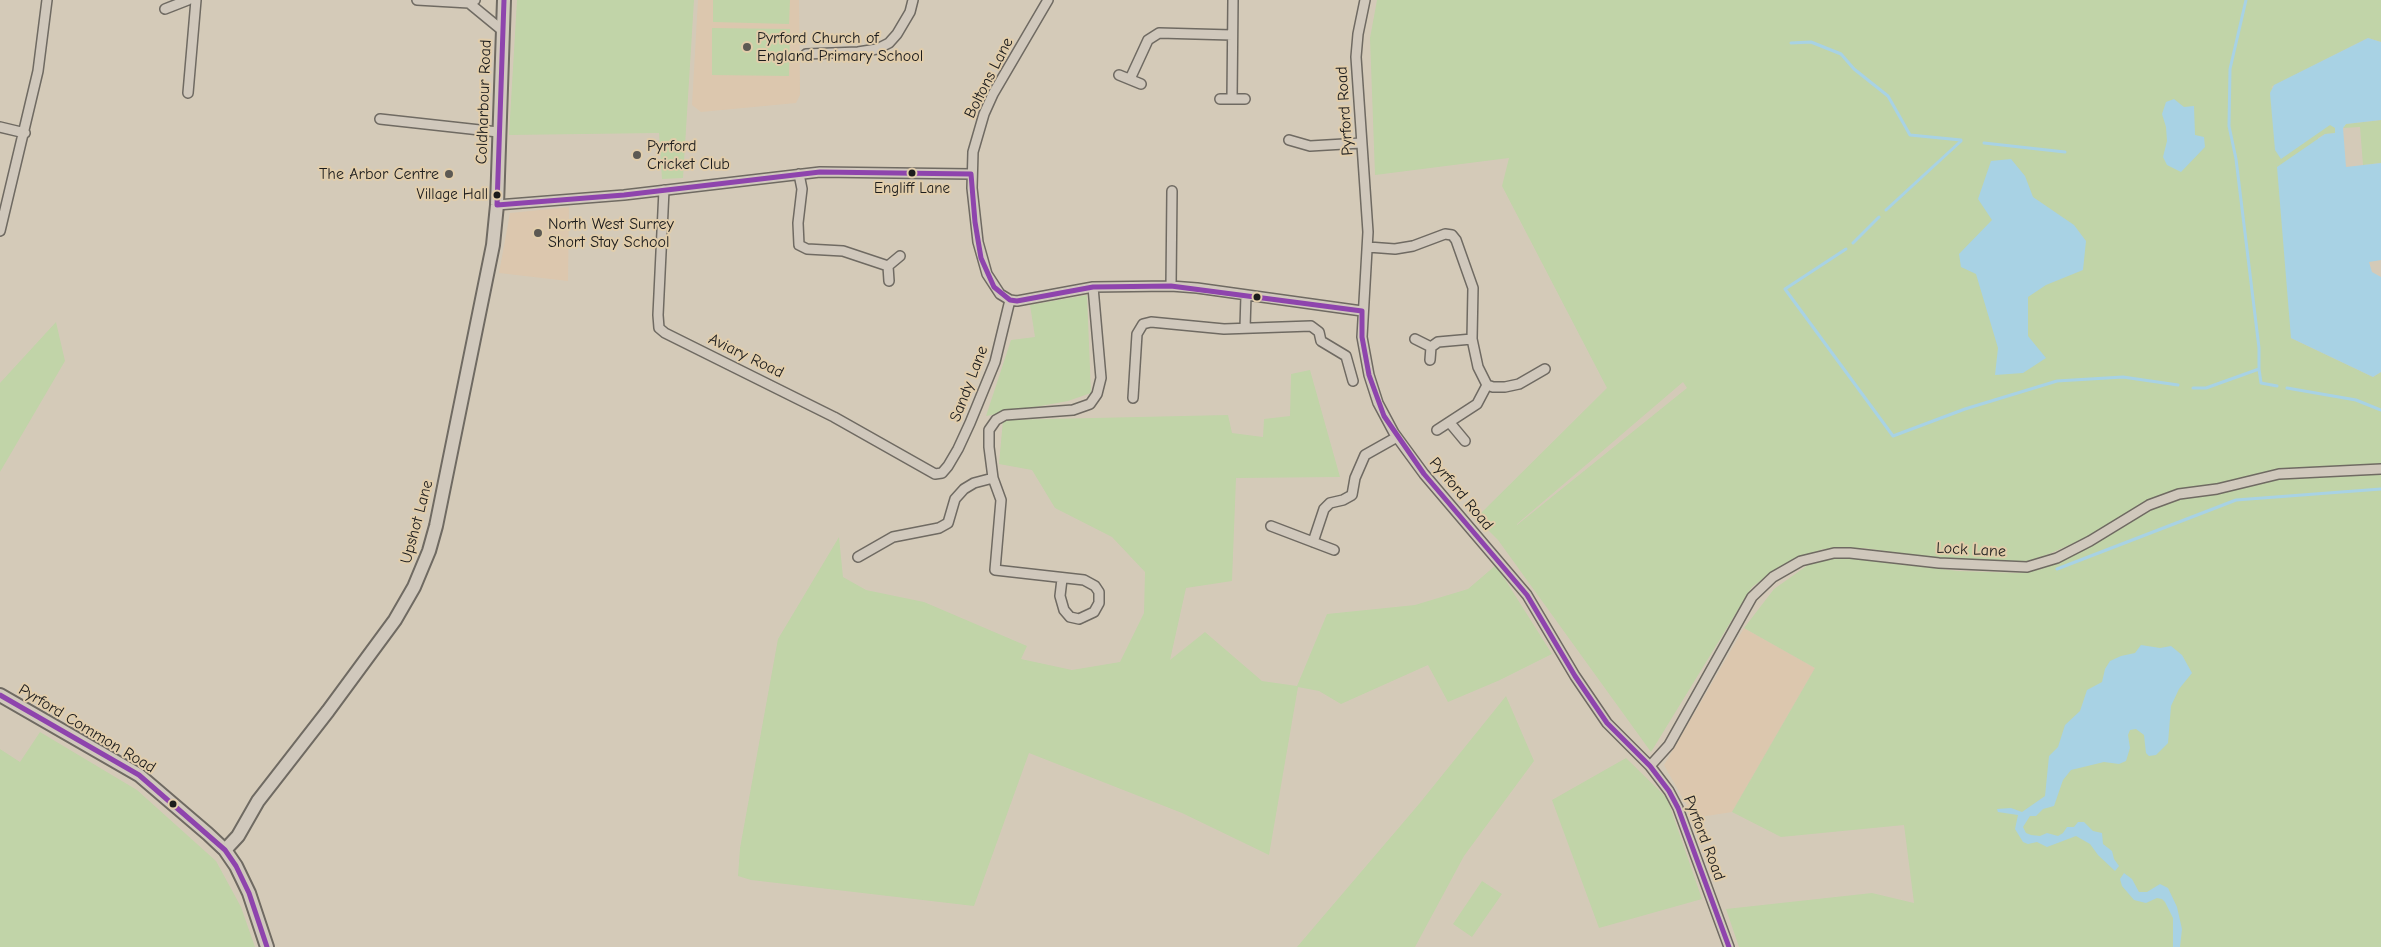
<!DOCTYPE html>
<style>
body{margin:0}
canvas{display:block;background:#d4cab8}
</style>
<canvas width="2381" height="947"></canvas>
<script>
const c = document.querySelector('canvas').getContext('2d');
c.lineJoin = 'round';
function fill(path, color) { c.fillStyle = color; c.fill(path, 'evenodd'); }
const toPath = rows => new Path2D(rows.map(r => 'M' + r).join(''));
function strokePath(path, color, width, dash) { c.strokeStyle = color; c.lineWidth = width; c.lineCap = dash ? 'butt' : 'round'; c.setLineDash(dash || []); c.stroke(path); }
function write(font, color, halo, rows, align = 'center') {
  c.font = font + ' "Comic Neue",sans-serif'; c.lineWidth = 4; c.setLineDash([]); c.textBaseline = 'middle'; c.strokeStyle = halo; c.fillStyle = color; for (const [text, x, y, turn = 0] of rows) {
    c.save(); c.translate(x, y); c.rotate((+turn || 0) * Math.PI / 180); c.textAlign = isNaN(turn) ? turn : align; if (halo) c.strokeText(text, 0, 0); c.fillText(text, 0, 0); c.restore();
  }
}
const built = toPath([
 [698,0,799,0,800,95,796,103,701,112,692,105],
 [569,207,568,281,499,273,510,213],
 [1744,628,1815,668,1732,812,1694,818,1664,765]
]);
const green = toPath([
 [517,0,694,0,683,178,662,179,659,133,509,135],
 [713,0,790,0,789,24,713,22],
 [1377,0,2381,0,2381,42,2368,38,2271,87,2334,125,2336,133,2325,134,2318,138,2291,338,2373,377,2381,372,2381,464,2267,472,2220,484,2178,490,2141,504,2089,536,2049,554,2021,563,1926,557,1864,548,1823,549,1784,564,1752,587,1651,752,1498,540,1476,518,1607,388,1502,186,1509,158,1375,175,1370,38],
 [1683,382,1687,388,1517,525,1517,524],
 [712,28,790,29,789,76,712,75],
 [2381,120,2381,163,2363,165,2360,127,2343,128,2346,124],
 [1087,295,1091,393,1068,401,986,416,1011,340,1035,337,1030,305],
 [56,322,65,361,0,472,0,383],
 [1310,370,1340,477,1236,478,1232,581,1186,588,1170,660,1205,632,1262,681,1297,686,1327,614,1415,605,1468,589,1496,565,1552,654,1500,680,1448,702,1428,665,1341,704,1319,691,1298,687,1269,855,1182,813,1029,753,974,906,751,880,738,876,740,848,778,639,839,537,843,577,866,590,924,602,1027,646,1021,659,1072,670,1120,662,1144,613,1145,572,1112,537,1055,508,1032,470,999,464,1003,420,1228,415,1232,433,1263,437,1264,419,1290,416,1291,374],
 [2381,474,2381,947,1739,947,1726,909,1872,893,1914,903,1904,825,1781,837,1732,812,1815,668,1744,628,1774,589,1822,555,1958,571,2018,573,2041,569,2063,560,2154,509,2188,497,2267,480],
 [1506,696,1534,761,1464,856,1415,947,1297,947,1419,804],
 [40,732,137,790,216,861,241,907,255,947,0,947,0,749,20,762],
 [1626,758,1667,798,1702,899,1599,928,1552,800],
 [1482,881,1502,894,1472,937,1453,924]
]);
const water = toPath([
 [2368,38,2381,42,2381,120,2346,124,2343,128,2346,167,2381,163,2381,260,2369,262,2372,272,2381,277,2381,372,2373,377,2291,338,2277,167,2325,134,2335,133,2335,128,2330,125,2281,159,2275,150,2270,93,2274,85],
 [2174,99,2184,107,2194,106,2195,135,2204,137,2205,147,2181,172,2167,165,2163,157,2167,141,2166,127,2162,114,2166,102],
 [2011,159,2025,176,2033,197,2074,225,2086,241,2083,270,2046,285,2028,297,2028,336,2046,358,2023,373,1995,375,1998,348,1976,274,1961,267,1959,254,1992,220,1978,199,1991,161],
 [2141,645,2160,648,2171,646,2182,655,2192,673,2179,689,2171,706,2168,743,2156,755,2149,756,2146,753,2144,735,2136,729,2130,730,2128,735,2130,748,2126,761,2119,764,2104,762,2071,770,2063,780,2054,806,2043,809,2036,816,2030,816,2023,827,2026,833,2031,835,2040,836,2047,833,2058,836,2063,833,2067,827,2074,827,2078,822,2084,822,2093,831,2102,833,2103,844,2112,851,2114,859,2119,866,2115,871,2098,855,2090,844,2076,836,2047,847,2037,842,2028,844,2023,842,2015,829,2018,815,1998,812,1997,809,2011,808,2022,812,2045,796,2049,756,2058,747,2065,725,2080,711,2087,690,2102,682,2105,669,2110,661,2121,656,2135,653],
 [2124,873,2132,879,2139,892,2147,892,2160,884,2168,888,2177,907,2182,929,2180,947,2173,947,2173,918,2165,902,2162,899,2157,898,2146,903,2134,900,2122,886,2120,879]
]);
const stream = toPath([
 [1791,43,1811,42,1841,54,1854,69,1888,96,1910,135,1961,140],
 [1984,143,2065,152],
 [1886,210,1961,141],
 [1853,243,1879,217],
 [1846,249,1785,289,1893,436,1965,409,2057,381,2123,377,2178,385],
 [2259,369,2261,383,2277,386],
 [2193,388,2206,388,2259,369,2259,348,2236,159,2229,126,2230,69,2246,0],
 [2287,388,2356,400,2381,410],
 [2057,569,2236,500,2381,489]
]);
const street = toPath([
 [417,0,469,3,475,0],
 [1048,0,993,94,984,114,973,152,972,188,978,242,987,274,1000,294,1010,300,1017,301,1093,287,1171,286,1197,288,1362,311],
 [1365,0,1358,34,1356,57,1368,232,1362,337,1369,375,1378,403,1394,433,1424,474,1527,595,1575,676,1607,723,1650,766,1669,791,1678,808,1729,947],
 [469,3,503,31],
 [165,9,188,0],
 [806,54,858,52,877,49,889,43,897,34,910,12,913,0],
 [1119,75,1141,84],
 [1130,79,1148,40,1159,33,1232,35],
 [188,93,196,0],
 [1220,99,1245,99],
 [1232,99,1233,0],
 [380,119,498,132],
 [0,127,25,133],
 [1289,140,1310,146,1361,143],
 [799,174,802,189,798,223,799,245,807,249,843,251,888,266],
 [664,190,658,315,659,328,665,333,834,417,935,474,942,473,948,466,958,449,970,423,995,362,1010,300],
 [497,205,624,195,820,172,971,174],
 [0,231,38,71,47,0],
 [1368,247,1395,249,1413,246,1445,234,1452,235,1456,240,1473,288,1472,339,1478,367,1487,385],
 [889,281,888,266,900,256],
 [1171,286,1172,191],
 [1245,328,1246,295],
 [1415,339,1431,347,1430,360],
 [1431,347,1438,342,1472,339],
 [1133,398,1137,334,1143,324,1151,322,1224,329,1311,326,1319,332,1321,341,1346,356,1353,381],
 [1450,423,1465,441],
 [1437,430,1477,404,1487,385,1493,387,1505,387,1519,384,1545,369],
 [1271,526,1334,550],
 [1313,542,1324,509,1330,503,1343,500,1352,495,1355,478,1365,455,1397,437],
 [858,557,893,537,939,528,948,523,955,499,964,489,974,483,993,478],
 [1062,579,1060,596,1064,610,1070,617,1079,619,1094,612,1099,603,1099,592,1095,586,1084,580,995,570,1001,500,993,478,989,447,989,430,996,420,1005,415,1073,410,1090,404,1097,394,1101,378,1093,287],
 [1650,766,1669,745,1752,597,1773,577,1801,561,1834,553,1850,553,1939,563,2027,567,2057,558,2090,541,2149,505,2179,494,2217,489,2279,474,2381,469]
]);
const secondary = toPath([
 [0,695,139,775,208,834,225,850,236,866,249,893,267,947],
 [225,850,238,836,258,801,328,711,395,620,414,587,429,551,436,526,493,245,497,205,504,0]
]);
const bus1 = toPath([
 [971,174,975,222,981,258,994,287,1010,300,1017,301,1093,287,1171,286,1362,311],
 [497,205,624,195,820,172,971,174],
 [497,205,504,0],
 [1362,311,1362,337,1369,375,1384,416,1424,474,1527,595,1575,676,1607,723,1650,766,1669,791,1678,808,1729,947],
 [0,695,139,775,225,850,236,866,249,893,267,947]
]);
const markers = [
 [747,47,5,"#5c5953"],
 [637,155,5,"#5c5953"],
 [912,173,4.5,"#1c1c1c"],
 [449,174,5,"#5c5953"],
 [497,195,4.5,"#1c1c1c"],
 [538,233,5,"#5c5953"],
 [1257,297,4.5,"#1c1c1c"],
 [173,804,4.5,"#1c1c1c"]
];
const busNames = [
 ["Engliff Lane",912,189],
 ["Village Hall",488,195,"right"]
];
const poiNames = [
 ["Pyrford Church of",757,38],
 ["England Primary School",757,56],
 ["Pyrford",647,146],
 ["Cricket Club",647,164],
 ["The Arbor Centre",439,174,"right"],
 ["North West Surrey",548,224],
 ["Short Stay School",548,242]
];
const streetNames = [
 ["Boltons Lane",989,78,-63],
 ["Coldharbour Road",484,102,-88],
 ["Pyrford Road",1345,111,-94],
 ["Aviary Road",746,356,26],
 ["Sandy Lane",969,384,-69],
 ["Pyrford Road",1461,494,50],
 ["Upshot Lane",417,522,-75],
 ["Lock Lane",1971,550,3],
 ["Pyrford Common Road",87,729,31],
 ["Pyrford Road",1704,838,69]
];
fill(built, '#dcc7ae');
fill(green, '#c1d4a8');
fill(water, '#a8d2e4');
strokePath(stream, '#a8d2e4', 3);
strokePath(street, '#6f6a62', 12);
strokePath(secondary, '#6f6a62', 16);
strokePath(street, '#d0c8bc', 9);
strokePath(secondary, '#d0c8bc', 12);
strokePath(bus1, '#8e44ad', 5);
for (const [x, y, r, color] of markers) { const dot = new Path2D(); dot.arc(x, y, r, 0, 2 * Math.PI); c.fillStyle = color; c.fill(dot); strokePath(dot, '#e1cdab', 2); }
write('15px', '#1c1c1c', '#e1cdab', busNames);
write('16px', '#1c1c1c', '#e1cdab', poiNames, 'left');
write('16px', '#1c1c1c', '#e1cdab', streetNames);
</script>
